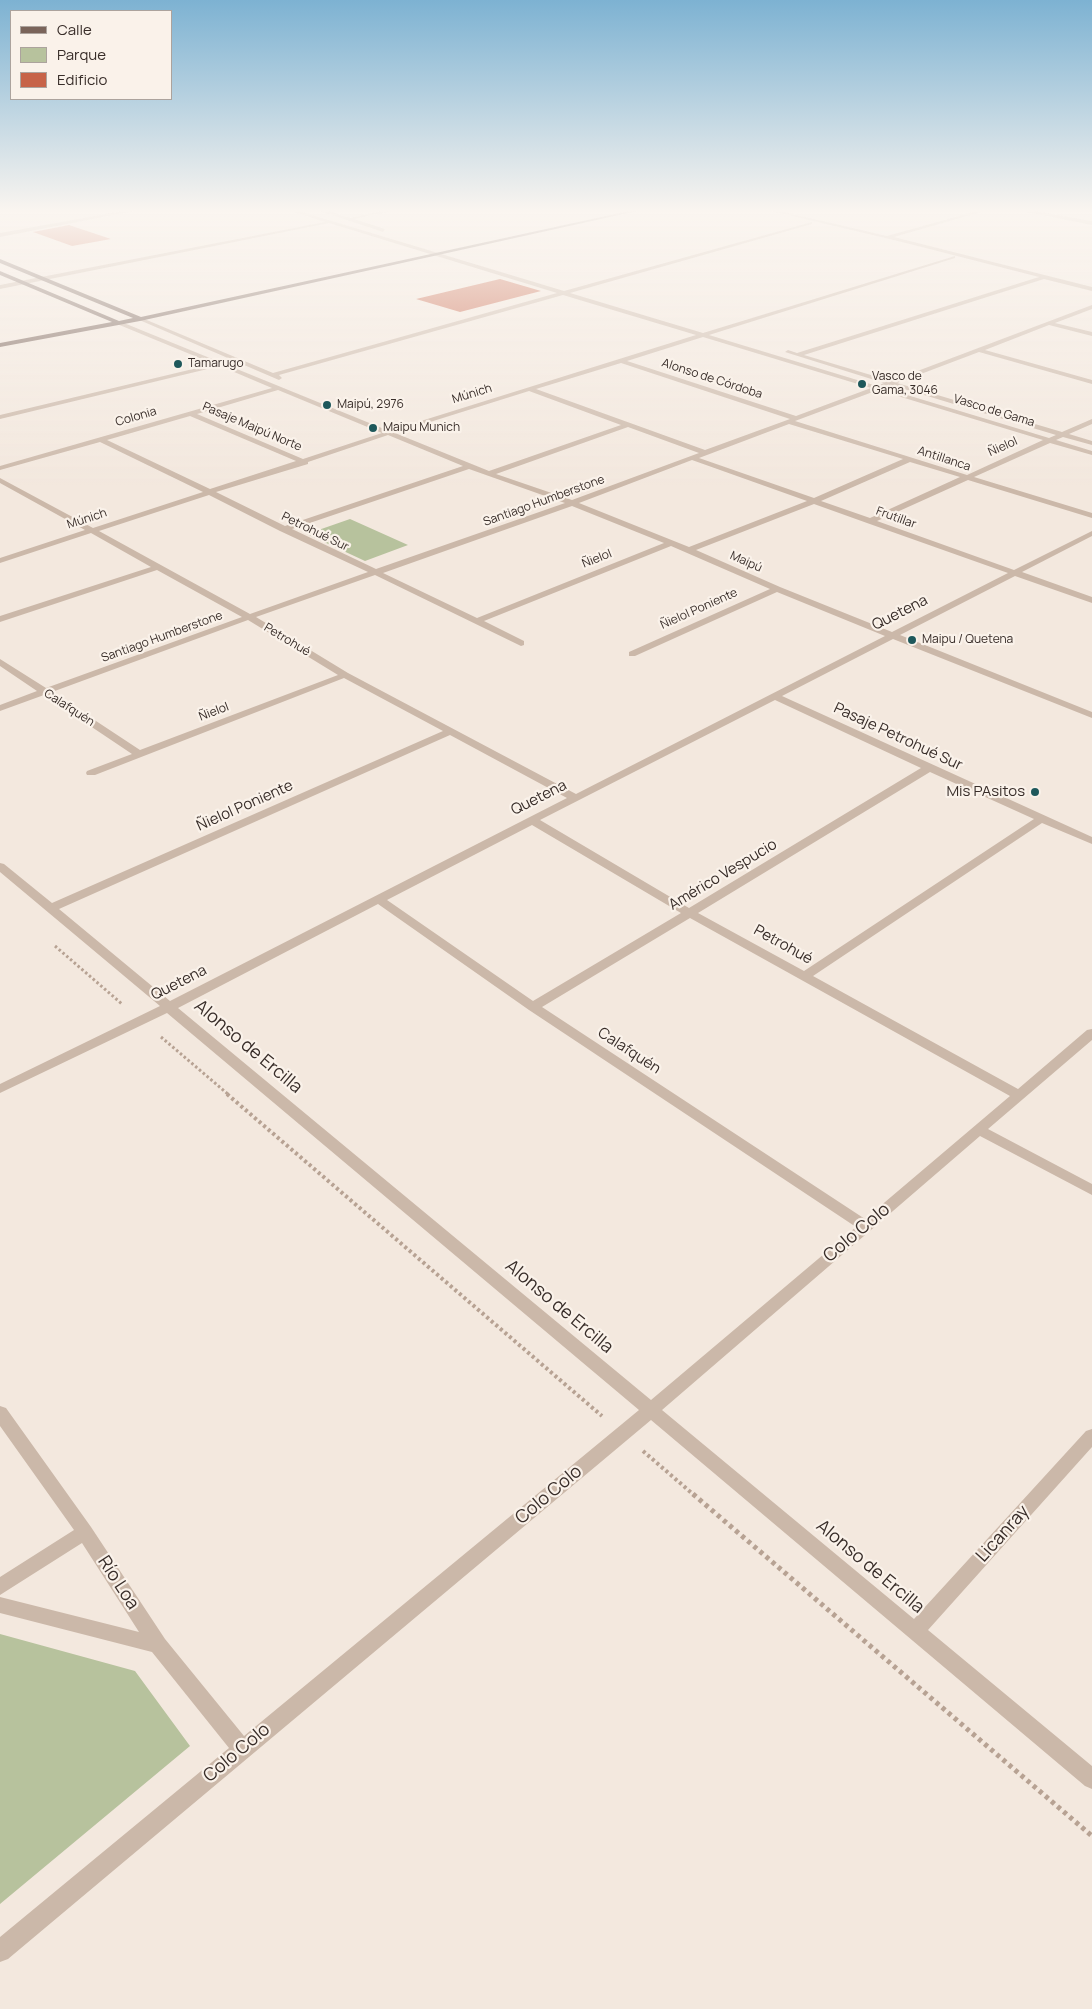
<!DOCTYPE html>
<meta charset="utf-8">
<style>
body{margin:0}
#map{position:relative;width:1092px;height:2009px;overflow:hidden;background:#f3e8de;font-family:Manrope,sans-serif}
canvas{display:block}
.legend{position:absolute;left:10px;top:10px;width:162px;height:90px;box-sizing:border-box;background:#faf2ea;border:1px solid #aca39d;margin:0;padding:6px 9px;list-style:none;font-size:15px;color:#382d29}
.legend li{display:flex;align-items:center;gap:10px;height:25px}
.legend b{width:25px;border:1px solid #aca39d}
</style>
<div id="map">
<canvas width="1092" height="2009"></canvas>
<ul class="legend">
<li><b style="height:6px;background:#7a645a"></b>Calle</li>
<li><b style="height:14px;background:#b7c29d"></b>Parque</li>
<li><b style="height:14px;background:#c76348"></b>Edificio</li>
</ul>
</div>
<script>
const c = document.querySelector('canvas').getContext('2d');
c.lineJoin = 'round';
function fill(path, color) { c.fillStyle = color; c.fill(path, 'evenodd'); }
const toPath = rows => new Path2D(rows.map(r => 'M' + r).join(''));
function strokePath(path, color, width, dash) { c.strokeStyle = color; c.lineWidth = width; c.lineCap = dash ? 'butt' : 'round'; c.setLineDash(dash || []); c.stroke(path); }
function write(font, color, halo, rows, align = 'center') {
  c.font = font + ' Manrope,sans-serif'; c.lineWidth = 4.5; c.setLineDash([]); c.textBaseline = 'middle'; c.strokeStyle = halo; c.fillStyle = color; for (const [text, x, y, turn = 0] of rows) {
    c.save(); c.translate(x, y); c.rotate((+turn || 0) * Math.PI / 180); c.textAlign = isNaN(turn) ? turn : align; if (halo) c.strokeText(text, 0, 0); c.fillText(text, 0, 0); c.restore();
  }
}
const green = toPath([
 [350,519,408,545,365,561,307,534],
 [0,1634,135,1671,190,1746,0,1904]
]);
const building = toPath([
 [69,225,111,239,72,246,33,232],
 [500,279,541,291,460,312,416,299]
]);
const pathFar2 = toPath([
 [55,946,122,1004],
 [161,1037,229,1095]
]);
const pathFar1 = toPath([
 [227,1094,602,1416],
 [643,1451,694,1495]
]);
const path = toPath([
 [693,1494,1092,1836]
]);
const minor = toPath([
 [134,209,144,209,0,237,0,233,134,209],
 [285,209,292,209,564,291,812,222,812,224,570,293,703,333,955,256,955,258,709,335,877,386,884,383,785,352,788,350,797,353,1039,277,906,243,763,209,771,209,887,236,984,209,991,209,894,237,1092,287,1092,291,1044,279,804,355,891,381,1092,305,1092,309,1055,323,1092,332,1092,336,1049,325,985,350,1092,380,1092,384,979,352,897,383,1062,432,1092,419,1092,424,1069,434,1092,441,1092,445,1063,437,1056,440,1092,451,1092,455,1050,443,974,477,1092,513,1092,518,968,480,877,521,1014,570,1092,531,1092,536,1022,572,1092,597,1092,603,1015,576,900,635,1092,712,1092,718,893,639,782,696,1092,837,1092,844,1042,823,813,976,1018,1089,1087,1030,1092,1029,1092,1040,988,1129,1092,1184,1092,1195,980,1136,662,1410,914,1619,1086,1431,1092,1429,1092,1447,928,1630,1092,1766,1092,1789,1085,1786,651,1420,8,1959,0,1962,0,1937,229,1748,152,1652,0,1613,0,1597,139,1632,82,1543,0,1595,0,1577,74,1530,0,1426,0,1406,6,1408,91,1527,165,1639,244,1736,639,1410,167,1013,0,1093,0,1084,160,1006,0,872,0,863,4,864,52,903,443,731,344,678,95,775,87,775,86,773,87,771,132,754,44,695,0,711,0,705,37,691,0,666,0,659,46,688,242,617,157,570,0,622,0,616,151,567,91,533,0,563,0,558,85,530,0,483,0,478,93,528,203,492,100,442,0,470,0,466,272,388,220,366,0,419,0,415,214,364,117,324,119,321,389,431,696,335,563,295,279,375,282,378,279,380,137,319,142,318,273,373,557,293,329,223,0,289,0,285,325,222,285,209],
 [703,337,871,388,796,416,627,361,703,337],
 [621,363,790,419,705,450,536,389,621,363],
 [891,385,1056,435,1049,438,884,388,891,385],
 [278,390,382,433,303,459,197,414,278,390],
 [878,390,1043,440,967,475,795,421,878,390],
 [529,391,621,425,489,471,395,433,529,391],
 [190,416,296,461,210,489,107,440,190,416],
 [789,424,903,459,814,498,699,458,789,424],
 [628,427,699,453,572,500,496,474,628,427],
 [388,435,463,466,285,526,216,492,308,464,308,462,388,435],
 [692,460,807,501,689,547,579,503,692,460],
 [910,462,960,477,870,518,821,501,910,462],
 [469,469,565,503,376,569,292,529,469,469],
 [209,495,280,531,368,572,250,614,99,531,209,495],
 [814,504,867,523,1008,573,892,632,780,587,696,550,814,504],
 [572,506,664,543,477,618,383,573,572,506],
 [671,546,770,589,629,652,629,656,635,656,777,592,885,636,576,794,348,673,256,617,375,575,521,646,524,645,524,641,484,621,671,546],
 [248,620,338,675,140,750,52,692,248,620],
 [775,700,921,768,689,908,540,820,775,700],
 [450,735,567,798,170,1001,59,909,450,735],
 [930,772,1034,819,804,971,698,913,930,772],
 [532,825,681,913,533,1001,387,900,532,825],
 [378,904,529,1010,856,1227,651,1400,178,1008,378,904],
 [690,918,1010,1096,865,1219,542,1007,690,918],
 [314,209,321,209,350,218,391,209,400,209,354,219,385,229,383,232,314,209],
 [1012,209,1022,209,1092,221,1092,225,1012,209]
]);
const major = toPath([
 [638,209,646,209,140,321,0,347,0,343,112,322,0,275,0,271,119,321,133,318,0,263,0,259,141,317,638,209]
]);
const markers = [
 [178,364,5,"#1e585b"],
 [862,384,5,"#1e585b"],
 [327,405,5,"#1e585b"],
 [373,428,5,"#1e585b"],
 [912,640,5,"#1e585b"],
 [1035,792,5,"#1e585b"]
];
const farPoinames = [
 ["Tamarugo",188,364],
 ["Vasco de",872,377],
 ["Gama, 3046",872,391],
 ["Maipú, 2976",337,405],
 ["Maipu Munich",383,428],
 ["Maipu / Quetena",922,640]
];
const farStreetnames = [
 ["Alonso de Córdoba",712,379,18],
 ["Múnich",472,394,-17],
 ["Vasco de Gama",994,411,17],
 ["Colonia",136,417,-16],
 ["Pasaje Maipú Norte",252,427,23],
 ["Ñielol",1003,447,-24],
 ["Antillanca",944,459,18],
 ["Santiago Humberstone",544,501,-20],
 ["Frutillar",896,518,20],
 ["Múnich",87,519,-18],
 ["Petrohué Sur",315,532,26],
 ["Ñielol",597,559,-22],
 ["Maipú",746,562,24],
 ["Ñielol Poniente",699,609,-24],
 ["Santiago Humberstone",162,637,-20],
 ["Petrohué",287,640,31],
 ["Calafquén",69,708,33],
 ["Ñielol",214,712,-21]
];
const streetNames = [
 ["Quetena",900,613,-27],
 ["Pasaje Petrohué Sur",898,737,25],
 ["Quetena",539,798,-27],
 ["Ñielol Poniente",245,806,-24],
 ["Américo Vespucio",723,875,-31],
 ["Petrohué",783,945,29],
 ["Quetena",179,983,-27],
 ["Calafquén",629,1051,33]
];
const poiNames = [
 ["Mis PAsitos",1025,792]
];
const nearStreetnames = [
 ["Alonso de Ercilla",248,1047,40],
 ["Colo Colo",857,1233,-40],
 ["Alonso de Ercilla",559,1307,40],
 ["Colo Colo",549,1495,-40],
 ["Licanray",1003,1534,-48],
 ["Alonso de Ercilla",870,1567,40],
 ["Río Loa",118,1583,57],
 ["Colo Colo",237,1753,-40]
];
fill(green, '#b7c29d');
fill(building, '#c76348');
strokePath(pathFar2, '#b7a293', 3, [2.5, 2.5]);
strokePath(pathFar1, '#b7a293', 4, [3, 3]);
strokePath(path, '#b7a293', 5, [4, 4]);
fill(minor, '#cbb8a9');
fill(major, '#7a645a');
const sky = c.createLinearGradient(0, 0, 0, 490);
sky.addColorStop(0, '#7db2d2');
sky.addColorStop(0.43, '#faf5f0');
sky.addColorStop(1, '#faf5f000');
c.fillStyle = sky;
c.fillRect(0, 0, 1092, 490);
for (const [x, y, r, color] of markers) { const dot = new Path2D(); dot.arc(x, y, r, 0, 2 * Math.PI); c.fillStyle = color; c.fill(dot); strokePath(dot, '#faf2ea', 2); }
write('12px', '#382d29', '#faf2ea', farPoinames, 'left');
write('12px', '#382d29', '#faf2ea', farStreetnames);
write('15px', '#382d29', '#faf2ea', streetNames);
write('15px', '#382d29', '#faf2ea', poiNames, 'right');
write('18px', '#382d29', '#faf2ea', nearStreetnames);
</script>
